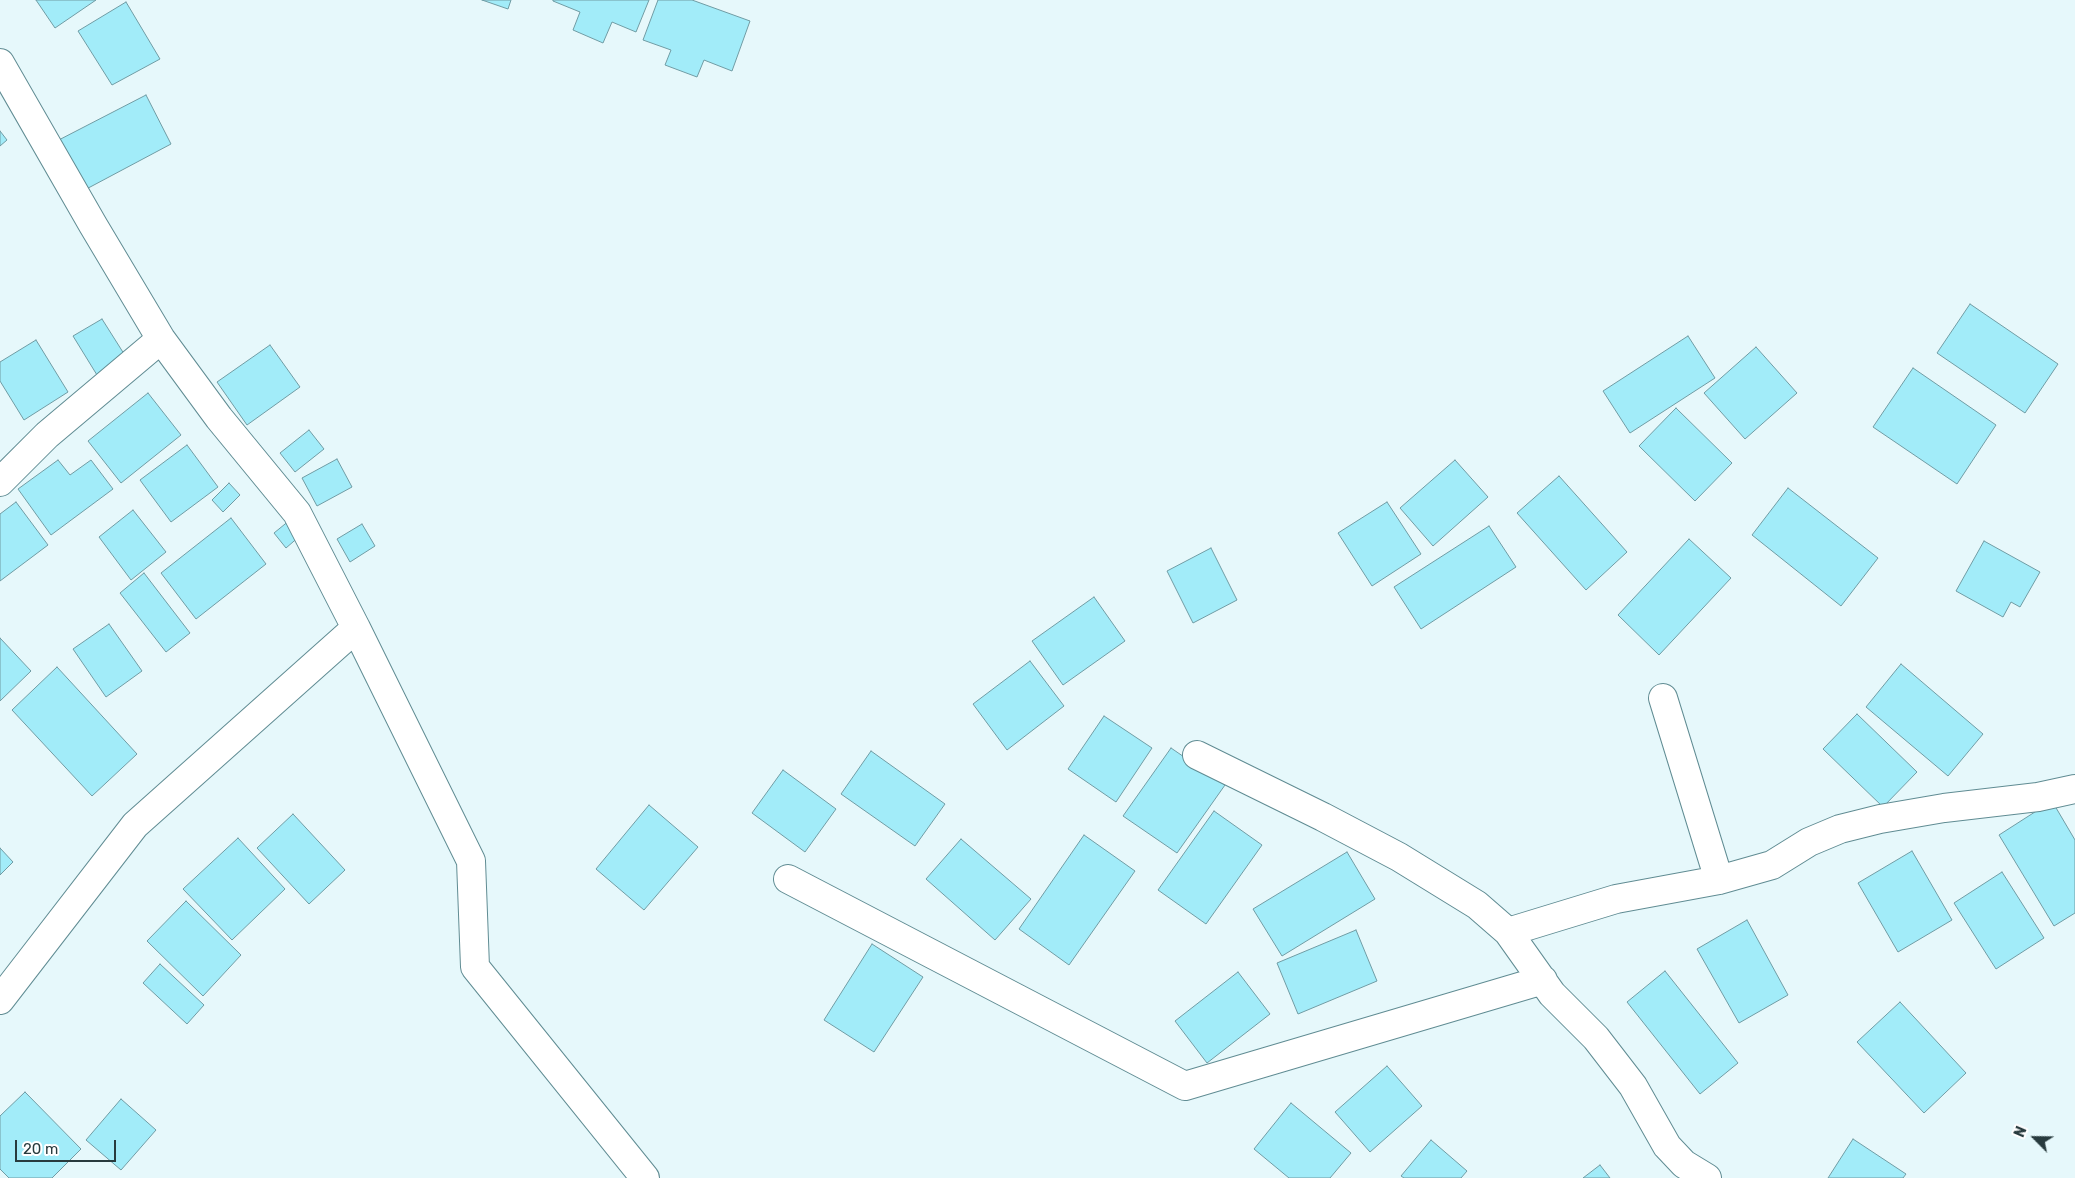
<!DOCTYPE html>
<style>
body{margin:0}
#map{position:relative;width:2075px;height:1178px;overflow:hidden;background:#e6f8fb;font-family:Rubik,sans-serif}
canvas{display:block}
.north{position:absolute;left:2010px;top:1113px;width:50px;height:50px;-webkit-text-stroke:4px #fff;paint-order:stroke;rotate:293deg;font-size:14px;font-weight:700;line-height:20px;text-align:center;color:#283b3e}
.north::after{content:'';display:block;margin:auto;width:18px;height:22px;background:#283b3e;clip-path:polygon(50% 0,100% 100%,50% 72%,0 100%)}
.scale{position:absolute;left:15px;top:1140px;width:101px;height:22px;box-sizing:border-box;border:2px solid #283b3e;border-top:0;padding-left:6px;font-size:15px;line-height:18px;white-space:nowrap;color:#283b3e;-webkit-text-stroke:4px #fff;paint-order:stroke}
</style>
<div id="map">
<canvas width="2075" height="1178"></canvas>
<div class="north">N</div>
<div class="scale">20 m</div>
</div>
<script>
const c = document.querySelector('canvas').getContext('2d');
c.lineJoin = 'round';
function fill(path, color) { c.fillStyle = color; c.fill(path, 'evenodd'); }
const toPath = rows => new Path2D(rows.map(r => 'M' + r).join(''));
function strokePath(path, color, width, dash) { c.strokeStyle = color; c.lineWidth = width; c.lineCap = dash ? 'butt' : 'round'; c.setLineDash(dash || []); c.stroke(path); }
const building = toPath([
 [36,0,96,0,55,28,36,0],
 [482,0,511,0,508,9,482,0],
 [553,0,649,0,636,32,612,22,603,43,573,30,580,12,553,1,553,0],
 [658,0,692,0,750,21,732,71,704,60,697,77,665,65,671,50,643,40,658,0],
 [126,2,160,59,112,85,78,31,126,2],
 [146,95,171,144,77,194,51,144,146,95],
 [0,131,7,140,0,146,0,131],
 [1970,304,2058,364,2025,413,1937,353,1970,304],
 [102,319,126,357,97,375,73,336,102,319],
 [1688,336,1715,378,1630,433,1603,391,1688,336],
 [36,340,68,392,24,420,0,381,0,362,36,340],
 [270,345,300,387,247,425,217,382,270,345],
 [1756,347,1797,393,1745,439,1704,393,1756,347],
 [1913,368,1996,425,1957,484,1873,427,1913,368],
 [148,393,181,435,121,483,88,441,148,393],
 [1676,408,1732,463,1695,501,1639,446,1676,408],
 [309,430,324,449,295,472,280,453,309,430],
 [187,445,218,487,171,522,140,480,187,445],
 [337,459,352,487,317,506,302,478,337,459],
 [58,460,70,475,91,460,113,489,51,535,18,489,58,460],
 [1455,460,1488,497,1433,546,1400,508,1455,460],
 [1559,476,1627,552,1586,590,1517,513,1559,476],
 [229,483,240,495,223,512,212,500,229,483],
 [1788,488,1878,558,1841,606,1752,535,1788,488],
 [16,502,48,545,0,581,0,514,16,502],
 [1387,502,1421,554,1372,586,1338,533,1387,502],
 [133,510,166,552,131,580,99,537,133,510],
 [231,518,266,564,196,619,161,573,231,518],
 [290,520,301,535,286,548,274,533,290,520],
 [362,524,375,546,350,562,337,539,362,524],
 [1489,526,1516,567,1421,629,1394,587,1489,526],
 [1689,539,1731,578,1659,655,1618,615,1689,539],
 [1984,541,2040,572,2020,607,2011,602,2003,617,1956,591,1984,541],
 [1211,548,1237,600,1193,623,1167,571,1211,548],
 [144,573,190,633,166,652,120,593,144,573],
 [1094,597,1125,641,1063,685,1032,641,1094,597],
 [109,624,142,671,106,697,73,649,109,624],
 [0,638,31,671,0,701,0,638],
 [1030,661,1064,706,1007,750,973,704,1030,661],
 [1901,664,1983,734,1948,776,1866,707,1901,664],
 [57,667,137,754,92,796,12,710,57,667],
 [1857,714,1917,772,1883,807,1823,749,1857,714],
 [1104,716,1152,748,1116,802,1068,769,1104,716],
 [1171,748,1225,785,1177,853,1123,816,1171,748],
 [871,751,945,804,915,846,841,794,871,751],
 [783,770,836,809,805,852,752,813,783,770],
 [2052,801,2075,840,2075,913,2054,926,1999,835,2052,801],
 [649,805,698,847,644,910,596,869,649,805],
 [1214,811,1262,845,1206,924,1158,890,1214,811],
 [293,814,345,870,309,904,257,848,293,814],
 [1084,835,1135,871,1069,965,1019,929,1084,835],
 [238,838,285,889,232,940,183,889,238,838],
 [961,839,1031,899,995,940,926,879,961,839],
 [0,848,13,862,0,875,0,848],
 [1912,851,1952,920,1898,952,1858,883,1912,851],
 [1347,852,1375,899,1282,956,1253,909,1347,852],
 [2002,872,2044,938,1996,969,1954,903,2002,872],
 [186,901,241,955,203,996,147,941,186,901],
 [1747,920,1788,995,1739,1023,1697,949,1747,920],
 [1356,930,1377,981,1298,1014,1277,963,1356,930],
 [872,944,923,977,874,1052,824,1020,872,944],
 [160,964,204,1005,187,1024,143,983,160,964],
 [1665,971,1738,1063,1700,1094,1627,1002,1665,971],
 [1238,972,1270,1014,1207,1063,1175,1021,1238,972],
 [1900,1002,1966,1073,1924,1113,1857,1042,1900,1002],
 [1387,1066,1422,1106,1370,1152,1335,1112,1387,1066],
 [25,1092,81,1149,52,1178,9,1178,0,1169,0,1116,25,1092],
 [121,1099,156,1130,121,1170,86,1140,121,1099],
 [1291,1103,1351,1153,1330,1178,1289,1178,1254,1149,1291,1103],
 [1853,1139,1906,1174,1903,1178,1828,1178,1853,1139],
 [1431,1140,1467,1171,1461,1178,1404,1178,1401,1176,1431,1140],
 [1600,1165,1610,1178,1583,1178,1600,1165]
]);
const street = toPath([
 [0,63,93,225,161,339,219,418,297,513,356,628,135,825,0,1000],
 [0,482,47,435,161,339],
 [356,628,471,861,475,967,645,1178],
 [1663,698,1719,880],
 [1197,755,1323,817,1399,857,1477,905,1508,932,1552,994,1596,1038,1633,1086,1667,1146,1684,1164,1707,1178],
 [788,879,1185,1086,1543,980],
 [1508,932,1616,899,1719,880,1772,865,1809,842,1840,829,1880,819,1944,808,2038,797,2075,789]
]);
fill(building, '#a2ecf9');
strokePath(building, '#709ca4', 1);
strokePath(street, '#608c93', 30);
strokePath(street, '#fff', 28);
</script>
